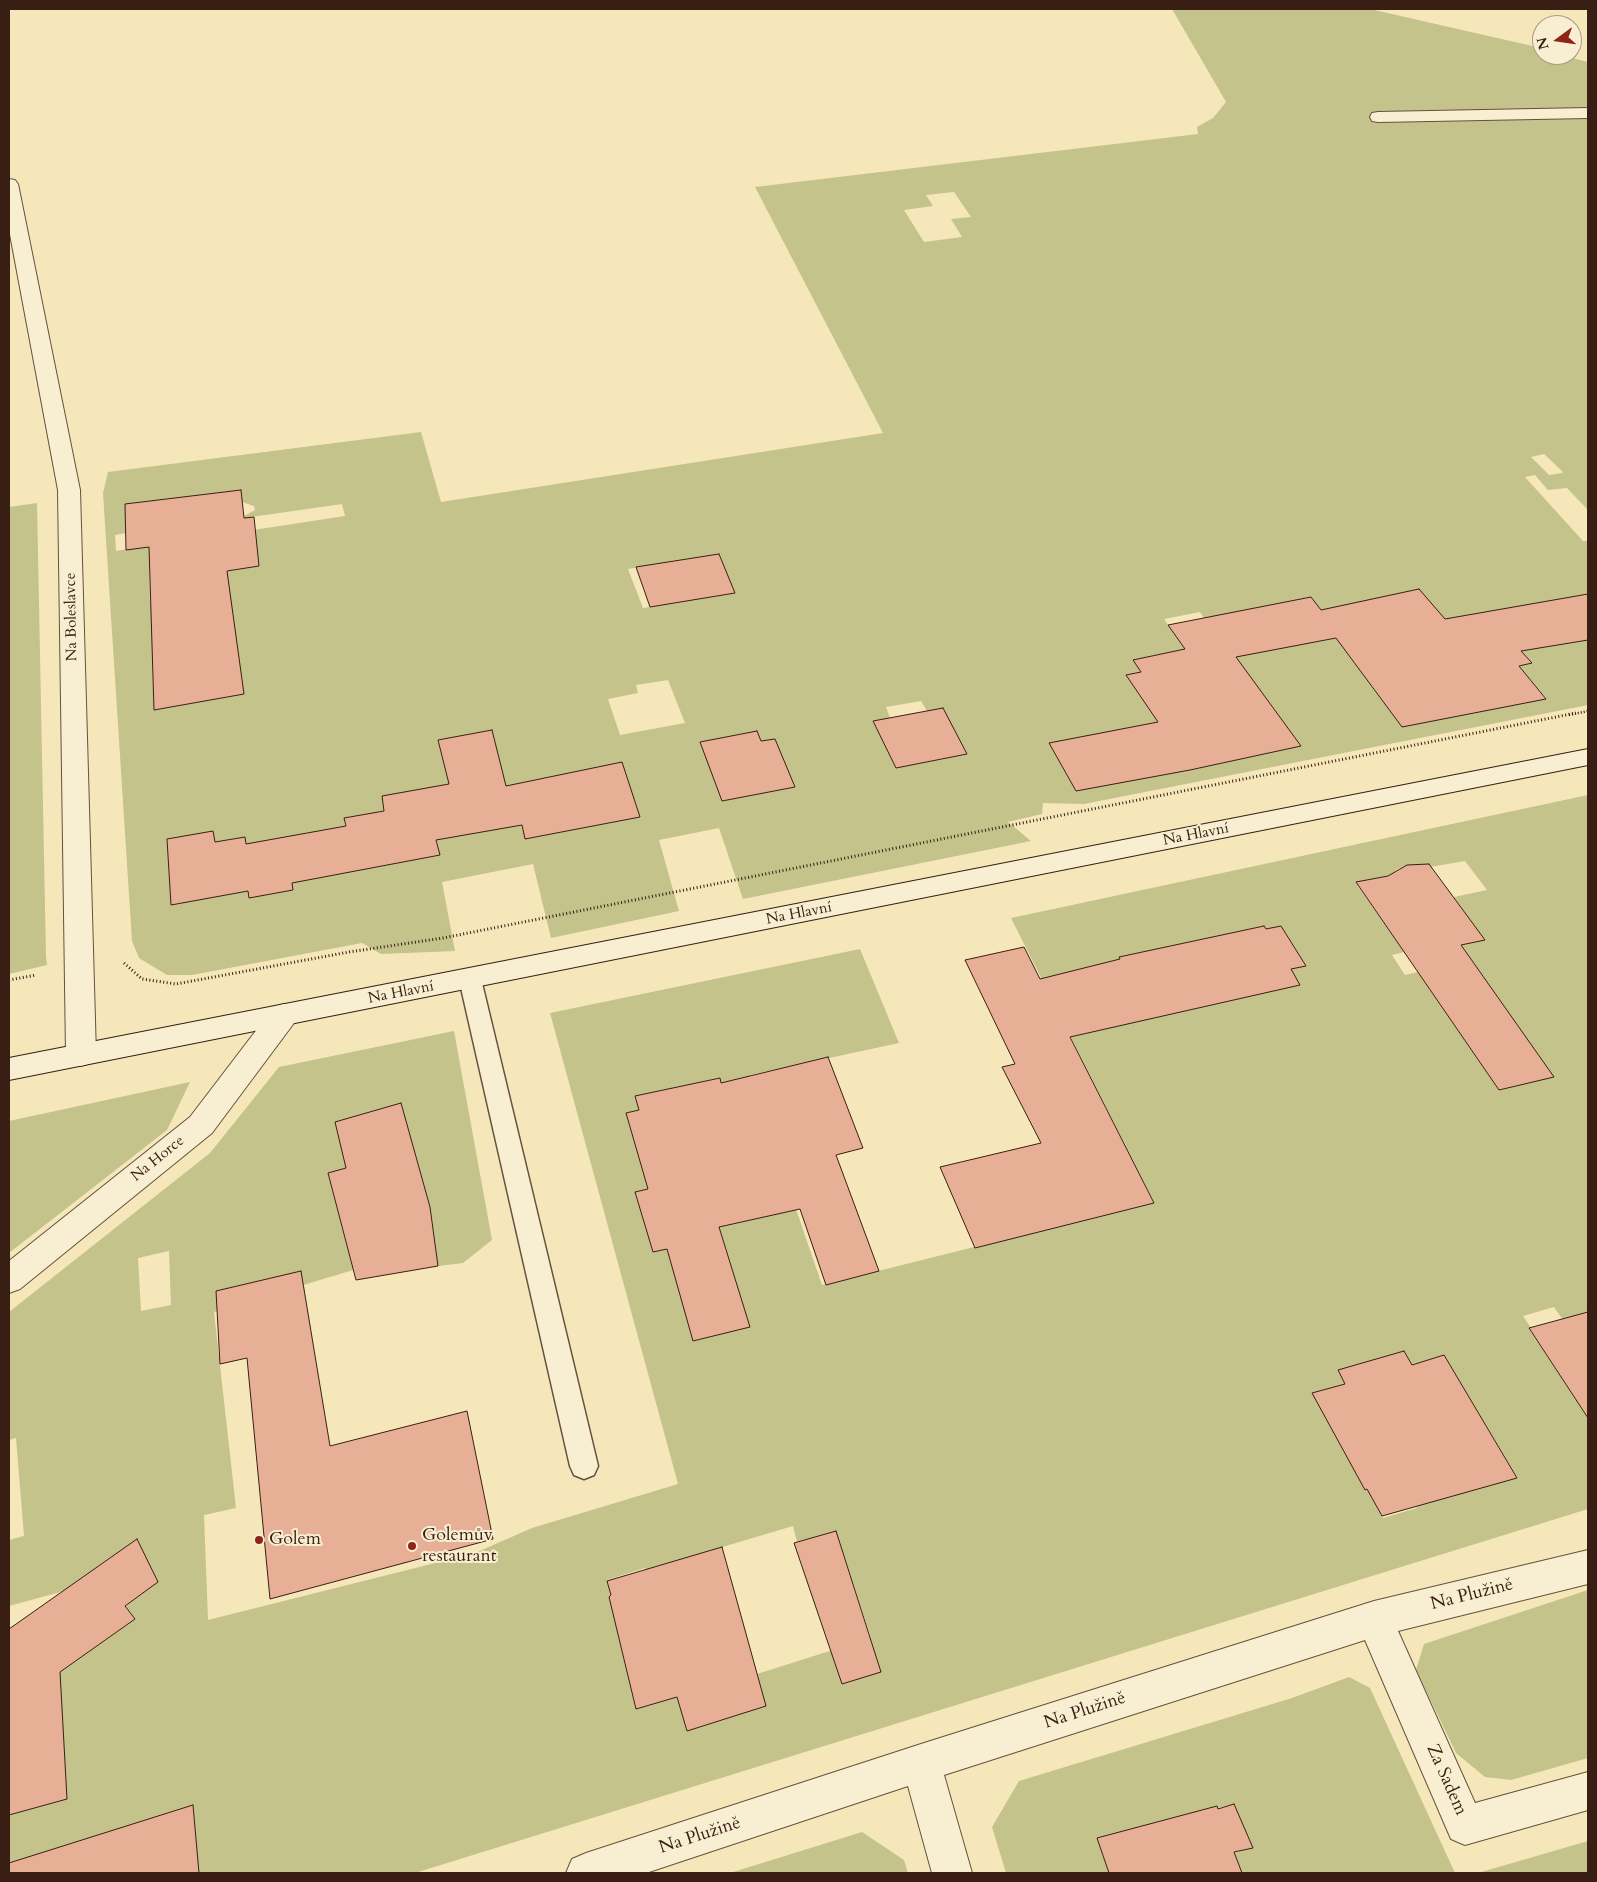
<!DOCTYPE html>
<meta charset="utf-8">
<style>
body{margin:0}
#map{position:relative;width:1597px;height:1882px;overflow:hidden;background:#f5e7ba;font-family:Cardo,serif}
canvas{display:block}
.frame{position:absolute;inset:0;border:10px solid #381e13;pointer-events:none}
.north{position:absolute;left:1532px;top:15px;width:50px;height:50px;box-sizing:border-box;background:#f8efd2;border:1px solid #ab9b86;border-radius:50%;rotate:256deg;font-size:14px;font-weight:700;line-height:20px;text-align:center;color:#381e13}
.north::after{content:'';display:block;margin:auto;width:18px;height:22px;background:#8f2418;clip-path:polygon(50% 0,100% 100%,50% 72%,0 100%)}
</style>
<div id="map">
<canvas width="1597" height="1882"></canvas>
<div class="frame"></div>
<div class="north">N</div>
</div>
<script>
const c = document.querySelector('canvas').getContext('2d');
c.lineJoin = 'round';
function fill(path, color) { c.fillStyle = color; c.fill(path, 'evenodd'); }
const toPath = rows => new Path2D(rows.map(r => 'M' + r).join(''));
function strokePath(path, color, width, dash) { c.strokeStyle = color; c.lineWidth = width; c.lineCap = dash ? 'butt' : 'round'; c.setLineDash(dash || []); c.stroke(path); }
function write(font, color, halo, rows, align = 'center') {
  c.font = font + ' Cardo,serif'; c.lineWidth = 4; c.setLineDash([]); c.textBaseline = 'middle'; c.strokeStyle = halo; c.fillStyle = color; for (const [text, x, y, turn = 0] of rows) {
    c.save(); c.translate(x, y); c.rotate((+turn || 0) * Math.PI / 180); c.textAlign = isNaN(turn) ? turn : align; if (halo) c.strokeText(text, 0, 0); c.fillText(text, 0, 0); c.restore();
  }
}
const green = toPath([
 [1172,9,1370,9,1528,45,1542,49,1542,55,1561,55,1588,62,1588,108,1370,114,1375,121,1588,117,1588,510,1567,488,1548,490,1535,475,1525,477,1583,541,1588,541,1588,594,1535,604,1568,643,1588,639,1588,705,1084,804,1043,803,1042,814,1008,822,1031,841,743,899,719,828,659,840,679,911,551,938,533,864,442,882,455,951,381,954,362,943,192,975,167,975,139,958,132,941,103,493,108,472,421,432,441,502,883,433,755,187,1198,134,1197,127,1213,118,1226,102],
 [954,192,971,217,951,219,962,237,924,242,904,210,933,206,926,195],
 [1544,454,1563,472,1562,473,1549,475,1531,457],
 [241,490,242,502,254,506,255,510,244,516,244,518,342,504,345,516,116,551,115,535,126,533,125,504],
 [256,543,259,566,218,573,150,604,149,559],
 [719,554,726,571,720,577,723,584,733,587,735,593,643,608,628,569],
 [1311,597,1342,637,1312,643,1282,603],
 [1200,612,1224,648,1192,643,1182,645,1164,619],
 [1518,647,1532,663,1519,666,1546,698,1402,727,1364,676],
 [1172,652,1192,681,1183,706,1260,690,1301,746,1190,770,1127,675,1141,672,1134,660],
 [152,658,154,658,243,694,154,710],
 [668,680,685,723,620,735,608,699,638,693,636,685],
 [921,701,927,711,967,754,896,768,873,721,890,718,886,707],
 [492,730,501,767,447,777,438,740],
 [756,731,761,741,775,739,794,787,722,801,700,742],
 [1049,743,1147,777,1076,791],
 [382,796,428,803,440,855,353,871,344,818,384,811],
 [635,800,640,817,526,839,522,825,510,827],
 [213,831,215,842,245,837,246,844,293,890,249,898,248,891,171,905,167,839],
 [37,503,46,957,47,965,9,974,9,507],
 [1588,795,1588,1312,1563,1320,1554,1307,1523,1316,1531,1328,1529,1329,1588,1418,1588,1509,415,1873,199,1873,193,1805,65,1846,67,1873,9,1873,9,1815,67,1799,58,1646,81,1657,135,1619,125,1606,157,1581,137,1540,64,1591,9,1606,9,1540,24,1536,16,1438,9,1440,9,1312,210,1153,279,1067,454,1031,492,1240,463,1263,438,1266,430,1207,401,1103,346,1168,328,1174,353,1270,214,1312,236,1508,204,1515,208,1620,475,1553,532,1528,678,1484,550,1013,860,949,899,1043,750,1075,822,1285,1154,1202,1011,918],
 [1465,861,1487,890,1454,897,1484,940,1461,945,1553,1077,1499,1090,1418,972,1405,975,1392,955,1404,952,1356,883,1392,875,1396,870,1407,865,1430,867],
 [1264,926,1266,929,1281,926,1306,966,1291,969,1105,963,1120,959,1120,957],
 [720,1078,766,1216,719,1227,749,1327,694,1341,667,1249,653,1252,635,1192,648,1189,626,1113,639,1110,635,1096],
 [169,1251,171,1305,141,1311,138,1258],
 [1404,1351,1412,1365,1444,1355,1517,1477,1483,1487,1402,1479,1417,1508,1383,1518,1367,1489,1365,1489,1313,1393,1345,1384,1339,1370],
 [793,1526,797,1542,836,1531,871,1638,757,1674,765,1706,687,1731,677,1697,636,1709,609,1597,611,1595,607,1580,645,1568,649,1585,719,1548],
 [190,1082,167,1130,9,1253,9,1121],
 [1588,1590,1588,1758,1511,1780,1485,1777,1456,1753,1416,1670,1424,1644],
 [1349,1677,1370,1688,1455,1873,1242,1873,1234,1853,1252,1847,1234,1804,1097,1838,1109,1873,1006,1873,992,1827,1019,1781,1292,1698],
 [862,1832,904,1860,908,1873,730,1873],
 [1588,1841,1588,1873,1478,1873]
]);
const building = toPath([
 [241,490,244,518,254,517,259,566,227,571,244,694,154,710,149,547,126,550,125,504,241,490],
 [719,554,735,593,650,607,636,567,719,554],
 [1419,589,1445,619,1588,594,1588,640,1521,651,1532,663,1519,666,1546,699,1402,727,1336,638,1236,657,1301,746,1190,770,1076,791,1049,743,1158,722,1126,675,1141,672,1133,660,1185,649,1168,625,1311,597,1321,610,1419,589],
 [943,708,967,754,896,768,873,721,943,708],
 [492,730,506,786,622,762,640,817,525,839,522,825,436,840,440,855,292,883,293,890,249,898,248,891,171,905,167,839,213,831,215,842,245,837,246,844,346,826,344,818,384,811,382,796,449,784,438,740,492,730],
 [757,731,761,741,775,739,795,787,722,801,700,742,757,731],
 [1429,864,1485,940,1461,945,1554,1077,1499,1090,1356,882,1388,876,1407,865,1429,864],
 [1264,926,1266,929,1281,926,1306,966,1291,969,1300,985,1070,1037,1154,1203,975,1248,940,1167,1041,1143,1002,1067,1015,1064,965,960,1024,947,1040,979,1120,959,1119,957,1264,926],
 [828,1057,863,1148,836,1155,879,1271,826,1285,800,1209,719,1227,750,1327,693,1341,667,1249,653,1252,635,1192,648,1189,626,1113,639,1110,635,1096,720,1078,721,1083,828,1057],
 [401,1103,430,1207,438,1266,356,1280,328,1173,346,1168,335,1122,401,1103],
 [301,1271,330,1446,467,1411,493,1539,270,1599,247,1358,220,1364,216,1291,301,1271],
 [1588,1312,1588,1418,1529,1328,1588,1312],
 [1404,1351,1412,1365,1444,1355,1517,1478,1382,1516,1367,1489,1365,1490,1312,1393,1345,1384,1338,1370,1404,1351],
 [836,1531,881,1672,842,1684,794,1543,836,1531],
 [137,1539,158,1582,125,1606,135,1619,60,1672,67,1799,9,1815,9,1629,137,1539],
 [722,1547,766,1706,687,1731,677,1697,636,1709,609,1597,611,1595,607,1581,722,1547],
 [1234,1804,1253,1848,1234,1852,1242,1873,1109,1873,1097,1838,1217,1806,1218,1809,1234,1804],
 [193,1805,199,1873,9,1873,9,1863,193,1805]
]);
const pathFar1 = toPath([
 [1569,715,1588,711]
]);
const path = toPath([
 [124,963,142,979,176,984,349,952,443,938,1576,713],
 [9,980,36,975]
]);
const service = toPath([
 [470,970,478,973,481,979,598,1466,594,1475,584,1479,574,1475,570,1466,459,979,462,973,470,970]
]);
const minor = toPath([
 [1588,108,1588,118,1378,122,1372,121,1370,117,1372,113,1378,112,1588,108],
 [9,179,15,180,18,184,80,490,96,1055,91,1063,81,1066,71,1063,66,1055,58,490,9,229,9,179],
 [284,1004,294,1007,298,1015,294,1023,212,1133,20,1289,9,1293,9,1261,190,1117,274,1007,284,1004],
 [1588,1550,1588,1584,1398,1631,1475,1803,1588,1772,1588,1810,1465,1845,1451,1839,1365,1640,944,1775,972,1873,932,1873,908,1786,646,1873,566,1873,572,1859,586,1853,921,1744,1374,1601,1588,1550]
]);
const secondary = toPath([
 [1588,749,1588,765,9,1080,9,1058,1588,749]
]);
const markers = [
 [259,1540,5,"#8f2418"],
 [412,1546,5,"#8f2418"]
];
const streetNames = [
 ["Na Boleslavce",72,617,-91],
 ["Na Hlavní",1196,835,-11],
 ["Na Hlavní",799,914,-11],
 ["Na Hlavní",401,993,-11],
 ["Na Horce",158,1159,-39]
];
const nearPoinames = [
 ["Golemův",422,1536],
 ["restaurant",422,1557],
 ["Golem",269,1540]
];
const nearStreetnames = [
 ["Na Plužině",1472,1595,-14],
 ["Na Plužině",1085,1711,-18],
 ["Za Sadem",1446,1780,66],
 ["Na Plužině",700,1836,-18]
];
fill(green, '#c4c38b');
fill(building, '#e8af97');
strokePath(building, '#381e13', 1);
strokePath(service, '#67503d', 3);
strokePath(minor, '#67503d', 2);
strokePath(secondary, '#381e13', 2);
strokePath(pathFar1, '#381e13', 2.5, [1, 2]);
strokePath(path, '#381e13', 3, [1, 2.5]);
fill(service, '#f8efd2');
fill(minor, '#f8efd2');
fill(secondary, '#f8efd2');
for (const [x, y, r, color] of markers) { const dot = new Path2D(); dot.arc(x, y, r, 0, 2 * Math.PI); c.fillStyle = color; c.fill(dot); strokePath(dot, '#f8efd2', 2); }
write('15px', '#381e13', '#f8efd2', streetNames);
write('18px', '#381e13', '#f8efd2', nearPoinames, 'left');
write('18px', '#381e13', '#f8efd2', nearStreetnames);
</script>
